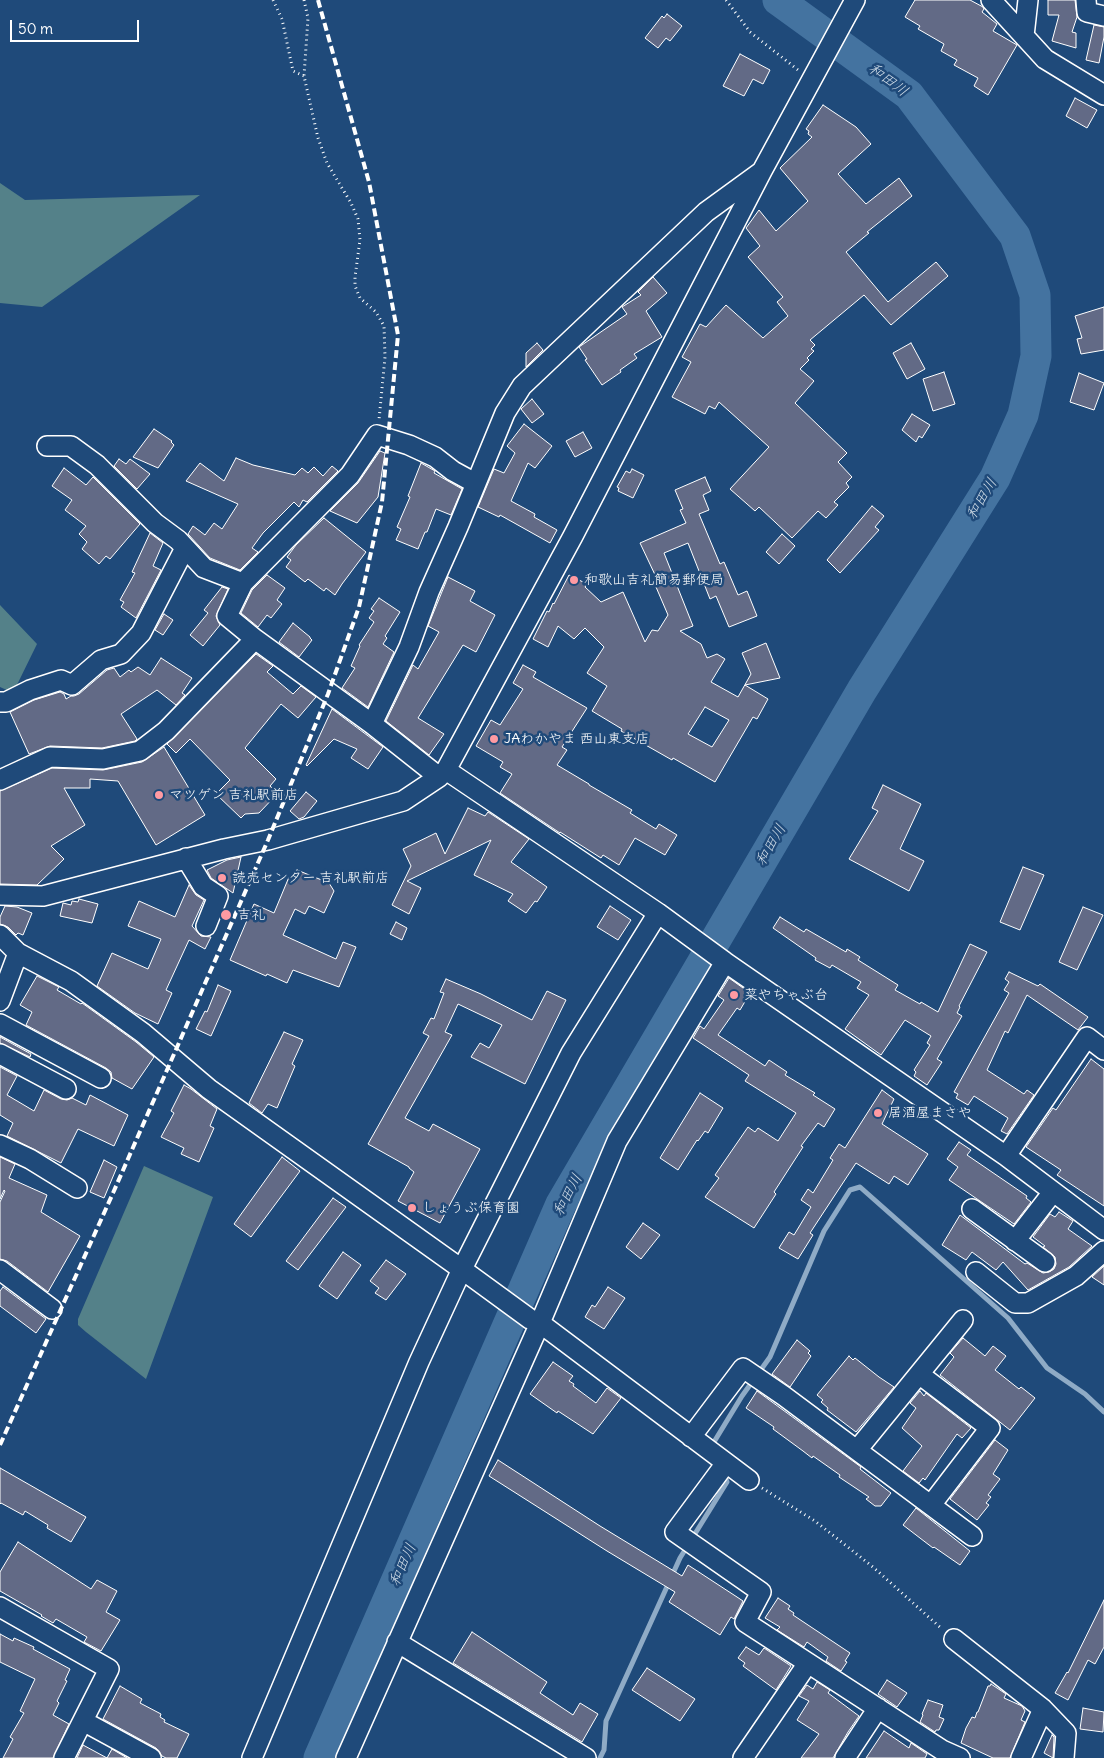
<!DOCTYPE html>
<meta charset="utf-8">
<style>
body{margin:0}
#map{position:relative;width:1104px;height:1758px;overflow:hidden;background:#1f4a7a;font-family:Delius,sans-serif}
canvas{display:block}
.scale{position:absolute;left:10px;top:20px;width:129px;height:22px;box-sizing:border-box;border:2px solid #fff;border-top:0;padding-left:6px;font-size:15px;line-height:18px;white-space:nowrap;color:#fff;-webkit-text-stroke:4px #1f4a7a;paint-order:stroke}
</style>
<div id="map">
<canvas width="1104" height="1758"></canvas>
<div class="scale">50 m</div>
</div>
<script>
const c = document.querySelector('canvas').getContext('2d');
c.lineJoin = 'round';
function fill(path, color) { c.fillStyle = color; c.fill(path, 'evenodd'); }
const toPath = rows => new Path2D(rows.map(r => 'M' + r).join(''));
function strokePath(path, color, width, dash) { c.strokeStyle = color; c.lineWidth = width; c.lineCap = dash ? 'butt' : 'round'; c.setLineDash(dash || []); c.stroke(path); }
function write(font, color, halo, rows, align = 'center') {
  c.font = font + ' Delius,"Klee One",sans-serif'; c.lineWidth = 5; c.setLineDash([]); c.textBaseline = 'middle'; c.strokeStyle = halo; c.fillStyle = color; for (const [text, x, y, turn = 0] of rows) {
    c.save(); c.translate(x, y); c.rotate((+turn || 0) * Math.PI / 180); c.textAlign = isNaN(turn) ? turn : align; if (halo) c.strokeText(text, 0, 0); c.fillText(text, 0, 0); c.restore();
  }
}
const green = toPath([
 [0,183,25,200,200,195,42,307,0,303],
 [0,605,37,644,13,693,0,687],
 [144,1166,213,1197,146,1379,86,1332,78,1325,78,1319]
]);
const stream = toPath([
 [715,1447,714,1442,742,1396,770,1357,824,1231,850,1190,860,1187,1008,1318,1047,1368,1085,1394,1104,1412],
 [600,1758,604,1750,606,1721,680,1558,727,1482,724,1474]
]);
const river = toPath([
 [319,1758,561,1204,862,690,995,478,1023,415,1036,356,1035,295,1015,236,909,95,778,0]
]);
const building = toPath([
 [915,0,970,0,983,7,984,9,982,12,997,24,993,31,1017,45,988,95,974,86,978,78,954,65,957,60,941,51,944,44,918,29,920,26,905,17,915,0],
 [1048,0,1075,0,1077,17,1072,32,1076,33,1076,48,1052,41,1059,15,1048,15,1048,0],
 [667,14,682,26,670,41,666,38,658,48,645,38,662,16,664,18,667,14],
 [1094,25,1104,27,1104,37,1099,63,1086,60,1094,25],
 [740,54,770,70,763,84,753,79,744,96,723,86,740,54],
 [1075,98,1097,110,1087,128,1066,116,1075,98],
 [823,105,856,127,871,144,838,174,866,204,899,178,912,196,867,232,869,233,846,252,888,302,936,262,948,276,891,325,864,295,810,340,815,345,811,349,814,351,807,358,809,360,800,369,814,381,795,403,847,453,838,462,852,477,846,483,849,487,834,502,838,505,826,518,818,511,792,538,759,507,755,511,730,489,769,447,719,402,715,409,709,406,705,414,672,397,691,362,682,357,700,324,706,327,726,305,763,338,788,316,777,302,783,297,748,257,760,246,746,228,759,210,776,231,808,201,780,168,812,137,808,134,809,131,806,129,823,105],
 [653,277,667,293,646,311,662,337,634,354,637,358,620,370,621,372,602,385,585,360,587,359,579,347,627,314,622,307,641,295,638,292,653,277],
 [1104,307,1104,350,1081,354,1077,339,1082,338,1075,316,1104,307],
 [537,343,543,350,526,367,526,353,537,343],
 [911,343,925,369,907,379,893,353,911,343],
 [944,372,955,404,933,411,923,379,944,372],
 [1079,373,1104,383,1094,410,1070,402,1079,373],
 [532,399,544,414,532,423,521,409,532,399],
 [912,414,930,425,922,438,919,436,916,442,902,430,912,414],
 [524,424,552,446,535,468,528,463,511,501,535,514,534,517,557,530,550,543,500,515,499,517,478,507,494,469,504,473,515,453,507,446,524,424],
 [154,429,172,441,171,442,174,445,158,468,133,457,154,429],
 [583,432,592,448,575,457,566,441,583,432],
 [380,451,385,453,378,497,357,523,330,511,358,483,380,451],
 [236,458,253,465,295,475,302,468,308,473,314,467,323,476,332,466,338,471,307,502,303,500,299,507,294,502,263,533,252,548,258,552,240,570,210,558,188,534,193,526,205,535,214,523,222,529,238,504,186,481,200,463,224,481,236,458],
 [119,459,126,464,130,459,150,474,137,489,114,466,119,459],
 [421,463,435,471,434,473,462,489,451,515,436,509,427,532,425,532,418,549,396,540,401,529,397,527,410,497,408,496,421,463],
 [64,468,86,485,93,477,140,524,110,559,106,556,99,564,82,549,87,542,79,534,86,526,65,510,72,500,52,486,64,468],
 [632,469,644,475,633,498,618,491,619,488,617,487,626,471,630,473,632,469],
 [705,477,711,491,703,495,709,510,699,514,720,564,724,562,738,595,747,591,757,616,729,627,716,596,710,599,688,543,664,553,693,626,680,631,701,644,707,658,717,654,725,659,711,682,738,697,751,674,742,653,766,643,780,678,745,685,768,699,757,719,753,717,715,782,673,758,672,760,621,731,622,729,592,711,607,686,587,673,604,647,585,628,574,639,558,626,548,647,533,639,547,611,549,612,553,603,554,604,569,575,587,584,585,587,601,602,623,592,645,642,652,630,658,631,668,615,653,580,657,579,640,543,686,523,680,510,683,509,675,490,705,477],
 [705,707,729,720,712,747,688,734,705,707],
 [872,506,884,516,875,527,879,530,840,573,827,560,872,506],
 [324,518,366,552,342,584,335,595,326,588,324,591,308,579,305,582,286,567,291,560,287,557,296,545,324,518],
 [150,533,163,543,153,566,161,570,136,618,121,607,124,602,120,600,135,573,132,572,150,533],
 [782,534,795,546,779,564,766,552,782,534],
 [267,575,285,588,277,600,282,604,271,618,267,615,258,627,241,613,252,590,267,575],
 [448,577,475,591,470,601,495,615,476,652,463,645,418,718,444,734,429,755,386,721,413,665,418,669,439,632,428,626,448,577],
 [222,587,228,589,216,616,220,625,203,646,190,635,208,613,204,610,222,587],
 [379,598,400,612,385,636,387,638,383,644,394,652,368,707,342,688,355,668,351,666,360,646,359,645,374,622,369,618,374,611,371,609,379,598],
 [164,614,173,620,163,635,155,630,164,614],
 [293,623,310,637,310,638,312,640,299,657,279,642,293,623],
 [256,654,273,666,267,672,293,694,301,686,316,697,298,718,281,704,245,748,276,779,270,786,278,793,259,813,245,814,241,818,216,794,230,780,190,739,176,753,167,744,256,654],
 [161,658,192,678,182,693,185,695,176,705,157,690,121,714,137,739,135,741,102,748,50,746,29,754,10,712,34,700,60,692,64,694,66,699,71,696,74,696,79,694,107,670,114,668,120,677,129,670,131,672,138,667,150,675,161,658],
 [523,665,536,672,533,677,587,708,562,747,567,750,557,765,589,784,589,785,632,810,630,813,656,829,659,824,677,835,665,855,635,838,619,865,603,855,601,858,560,832,560,833,500,793,512,774,500,767,503,762,476,746,491,720,500,725,523,689,513,683,523,665],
 [332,709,383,747,368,769,351,758,357,749,334,739,307,766,306,765,332,709],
 [164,747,205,815,156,845,118,781,90,779,90,788,64,788,85,825,51,846,64,859,37,885,0,884,0,791,52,768,103,770,142,762,164,747],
 [883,785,921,804,900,849,924,861,909,891,849,859,878,811,872,808,883,785],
 [306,792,317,801,304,817,299,819,290,811,306,792],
 [468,808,485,816,488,812,529,839,511,862,547,887,537,902,535,901,526,913,508,901,513,894,474,875,491,840,407,881,421,888,409,914,392,905,411,866,403,849,436,833,445,854,468,808],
 [241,857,233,893,211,878,207,870,227,860,241,857],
 [1023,867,1044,875,1020,930,1000,922,1023,867],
 [297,870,329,883,334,891,324,913,309,906,305,914,295,909,283,935,336,959,343,942,356,947,339,987,293,970,287,983,267,974,266,976,230,960,254,904,274,913,289,877,297,870],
 [189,885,196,895,204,900,192,926,201,936,211,937,205,949,189,940,166,990,172,993,158,1024,135,1013,97,986,112,953,148,969,161,939,128,926,139,901,175,917,189,885],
 [79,899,98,904,92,923,60,916,63,903,71,905,72,901,78,902,79,899],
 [5,906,17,907,32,913,23,935,18,933,16,935,8,927,0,924,0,917,5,906],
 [610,906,631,920,618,940,597,927,610,906],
 [1083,907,1103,915,1077,970,1059,962,1083,907],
 [780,917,804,932,806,929,846,952,847,949,860,957,858,960,898,985,895,990,920,1004,921,1002,938,1012,970,944,987,952,959,1006,960,1007,957,1013,962,1016,937,1059,942,1062,927,1085,914,1076,916,1072,914,1070,930,1045,927,1043,931,1036,905,1020,881,1055,845,1029,869,995,857,988,861,982,832,965,830,968,815,960,816,958,773,928,780,917],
 [396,922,407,928,402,940,390,934,396,922],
 [1009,972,1038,986,1040,984,1088,1017,1078,1030,1027,995,1008,1033,1005,1031,987,1070,1024,1094,1027,1090,1034,1095,1007,1134,1001,1131,1008,1118,974,1096,968,1105,956,1098,958,1094,954,1092,1009,993,1004,990,1009,982,1005,979,1009,972],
 [37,976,59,987,57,990,81,1004,82,1003,136,1042,154,1057,132,1089,112,1078,111,1072,106,1068,26,1025,32,1012,20,1005,37,976],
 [729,978,750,993,740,1010,737,1008,718,1035,765,1066,769,1060,787,1072,785,1075,815,1093,813,1095,835,1109,824,1127,818,1123,801,1146,803,1147,774,1192,776,1194,754,1228,705,1197,719,1178,715,1175,748,1127,755,1132,758,1128,778,1141,796,1113,745,1081,749,1075,693,1038,700,1026,704,1029,724,1000,718,996,729,978],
 [446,979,481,994,532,1020,547,991,566,1000,525,1084,471,1057,480,1043,489,1048,502,1025,458,1004,445,1032,452,1035,405,1118,429,1131,433,1124,480,1149,440,1223,398,1201,414,1172,409,1168,409,1167,368,1144,429,1036,423,1033,431,1018,434,1019,444,993,440,992,446,979],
 [218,985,231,991,211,1036,196,1029,205,1011,207,1012,218,985],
 [284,1032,303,1040,292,1064,295,1066,277,1108,268,1104,262,1113,249,1103,284,1032],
 [0,1037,31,1054,30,1057,0,1043,0,1037],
 [1091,1059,1104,1069,1104,1206,1057,1175,1061,1170,1026,1147,1053,1108,1056,1110,1091,1059],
 [0,1067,17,1076,7,1095,34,1111,44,1090,61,1099,67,1100,72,1098,86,1105,90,1095,128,1115,114,1146,78,1129,61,1163,7,1136,13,1123,0,1115,0,1067],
 [184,1085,191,1089,217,1109,210,1126,214,1128,199,1162,181,1154,184,1148,161,1137,174,1113,171,1111,184,1085],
 [882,1090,894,1099,882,1124,928,1154,908,1185,894,1176,889,1184,856,1163,810,1233,813,1235,798,1259,779,1248,789,1232,794,1235,811,1207,801,1200,808,1189,813,1193,833,1160,830,1158,839,1144,845,1148,882,1090],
 [700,1093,723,1108,708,1133,705,1131,698,1141,697,1140,678,1170,660,1158,700,1093],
 [959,1142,971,1150,967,1155,1027,1196,1026,1198,1031,1202,1014,1224,949,1180,958,1167,947,1159,959,1142],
 [0,1157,15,1164,9,1178,47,1195,41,1212,80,1236,48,1292,7,1261,0,1259,0,1202,5,1191,4,1190,0,1199,0,1157],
 [282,1157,300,1171,251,1237,234,1224,282,1157],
 [104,1160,117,1167,104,1198,90,1192,104,1160],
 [333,1198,346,1207,298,1270,286,1261,333,1198],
 [1059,1212,1073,1221,1068,1229,1092,1246,1069,1267,1028,1290,1003,1262,996,1270,972,1252,966,1260,942,1245,960,1215,1025,1264,1027,1263,1043,1273,1049,1272,1054,1269,1056,1264,1055,1257,1043,1247,1045,1246,1033,1237,1050,1214,1055,1217,1059,1212],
 [643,1223,660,1235,641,1259,626,1247,643,1223],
 [343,1252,361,1265,337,1299,319,1286,343,1252],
 [386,1260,406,1274,386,1300,375,1293,379,1288,370,1281,386,1260],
 [1104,1266,1104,1285,1092,1277,1104,1266],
 [3,1287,46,1319,36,1333,0,1306,0,1291,3,1287],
 [608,1287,625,1298,604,1329,585,1317,592,1305,595,1307,608,1287],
 [963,1338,985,1356,993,1346,1006,1356,995,1370,1019,1389,1021,1387,1035,1398,1010,1430,940,1375,954,1357,950,1353,963,1338],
 [797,1340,810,1351,808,1353,811,1356,790,1387,772,1374,797,1340],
 [849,1356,853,1360,855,1358,879,1377,894,1387,856,1432,827,1410,828,1408,821,1402,823,1400,817,1395,849,1356],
 [553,1362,573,1376,569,1381,574,1384,573,1386,596,1403,607,1388,621,1398,593,1434,558,1411,557,1413,530,1394,553,1362],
 [757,1391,861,1467,860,1469,891,1493,881,1506,875,1506,866,1499,869,1497,839,1477,840,1475,813,1456,812,1458,803,1451,773,1429,774,1427,746,1408,757,1391],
 [920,1391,924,1396,926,1393,971,1428,962,1438,957,1434,925,1480,923,1478,919,1483,903,1471,922,1446,902,1428,916,1408,910,1403,920,1391],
 [995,1440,1008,1450,993,1474,1000,1479,988,1495,991,1497,986,1503,989,1505,977,1520,950,1499,995,1440],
 [498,1460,600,1526,682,1576,688,1565,737,1597,743,1601,734,1619,731,1617,720,1635,669,1602,675,1592,607,1551,489,1476,498,1460],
 [0,1468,86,1517,71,1542,47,1528,48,1525,25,1511,23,1515,1,1503,0,1504,0,1468],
 [916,1508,970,1551,960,1565,934,1547,933,1548,903,1525,916,1508],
 [18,1542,91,1589,97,1580,117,1591,106,1612,120,1620,101,1651,84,1642,87,1637,56,1619,53,1623,41,1616,42,1615,0,1591,0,1572,18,1542],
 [778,1598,790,1606,788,1609,794,1613,793,1615,850,1653,845,1661,847,1662,841,1671,826,1661,828,1657,807,1642,804,1647,777,1630,780,1627,765,1618,778,1598],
 [1104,1600,1104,1647,1095,1664,1088,1660,1068,1700,1055,1693,1067,1672,1068,1673,1104,1600],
 [472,1632,547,1682,540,1693,573,1715,580,1703,598,1714,582,1742,453,1663,472,1632],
 [0,1634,13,1641,14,1638,34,1647,33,1649,70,1669,65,1680,67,1681,57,1701,59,1703,53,1715,69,1724,53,1758,3,1758,13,1739,10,1737,24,1713,20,1711,35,1679,0,1662,0,1634],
 [746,1647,759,1655,764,1648,791,1666,776,1690,743,1666,745,1663,738,1658,746,1647],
 [647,1668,695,1699,680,1721,632,1690,647,1668],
 [887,1680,907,1693,897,1707,878,1694,887,1680],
 [817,1682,830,1690,828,1693,859,1716,848,1732,833,1758,801,1758,819,1734,797,1720,809,1701,799,1696,807,1685,813,1689,817,1682],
 [991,1684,1006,1694,1004,1698,1022,1706,1025,1711,1021,1720,1025,1722,1010,1758,993,1758,961,1743,966,1728,972,1717,975,1718,977,1712,978,1712,988,1686,990,1686,991,1684],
 [120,1686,142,1699,140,1703,161,1714,160,1717,165,1720,164,1722,189,1734,177,1758,166,1758,162,1756,156,1748,103,1719,120,1686],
 [928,1700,943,1705,939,1717,944,1719,939,1730,936,1730,935,1732,920,1722,923,1715,922,1714,928,1700],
 [1083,1708,1104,1712,1103,1732,1080,1729,1083,1708],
 [884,1731,909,1748,911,1743,927,1754,925,1758,866,1758,884,1731],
 [1052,1735,1054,1737,1053,1758,1044,1753,1052,1735],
 [83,1745,107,1758,77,1758,83,1745],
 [112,1749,127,1758,107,1758,112,1749]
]);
const path = toPath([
 [273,0,282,19,293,71,304,76],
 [304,0,308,18,304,76,318,138,327,163,351,203,358,219,360,240,355,277,355,286,360,298,376,312,384,326,385,357,379,420],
 [726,0,750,32,798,70],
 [762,1488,815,1521,873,1567,942,1629]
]);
const minor = toPath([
 [991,0,1045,59,1104,95],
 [1086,0,1087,12,1104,16],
 [1024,36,1028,0],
 [47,446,71,446,97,465,155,523,178,540,204,568,243,583],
 [255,639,227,616,243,583,350,475,377,435,409,445,435,457,453,471,475,483],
 [0,702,6,702,30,690,61,680,72,685,101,660,121,654,141,633,185,548],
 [372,724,409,647,429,592,458,527,505,413,522,386,706,212,761,172],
 [446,770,658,913,725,962,1006,1156,1104,1230],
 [0,780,50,757,103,759,140,751,166,731,255,639,372,724,439,777],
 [186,858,203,886,218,896,206,926],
 [0,895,43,896,224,849,268,840,403,801,439,777,446,770,573,536,762,171,855,0],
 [0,935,18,953,0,1001],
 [18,953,71,981,143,1033,209,1089,467,1273,530,1319,540,1323,749,1480],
 [0,1024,101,1078],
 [0,1054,66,1089],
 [0,1145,30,1159,77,1188],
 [1006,1156,1087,1037,1104,1050],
 [972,1209,1045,1262],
 [1015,1241,1053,1192],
 [0,1270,52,1309],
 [976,1272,1015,1303,1028,1303,1076,1276,1104,1251],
 [919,1374,990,1428,931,1505],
 [691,1437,743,1368,784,1396,972,1536],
 [857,1450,963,1320],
 [726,1463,675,1532,761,1592,745,1622,942,1750,960,1758],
 [0,1607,109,1669,64,1758],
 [954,1639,1043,1709,1066,1733,1064,1758],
 [397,1642,586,1758],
 [83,1721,151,1758],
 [252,1758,419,1362,462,1269,571,1053,658,913],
 [346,1758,540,1323,617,1141,725,962],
 [743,1758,808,1663],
 [845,1758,878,1708],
 [1021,1758,1043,1709]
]);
const rail = toPath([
 [0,1445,113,1193,268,840,328,694,359,607,382,502,398,335,369,182,318,0]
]);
const markers = [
 [574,580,5,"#ff9aa2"],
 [494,739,5,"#ff9aa2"],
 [159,795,5,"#ff9aa2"],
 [222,878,5,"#ff9aa2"],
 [226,915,6,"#ff9aa2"],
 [734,995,5,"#ff9aa2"],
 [878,1113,5,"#ff9aa2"],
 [412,1208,5,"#ff9aa2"]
];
const poiNames = [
 ["和歌山吉礼簡易郵便局",584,580],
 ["JAわかやま 西山東支店",504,739],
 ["マツゲン 吉礼駅前店",169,795],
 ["読売センター 吉礼駅前店",232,878],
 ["吉礼",237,915],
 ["菜やちゃぶ台",744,995],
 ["居酒屋まさや",888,1113],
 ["しょうぶ保育園",422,1208]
];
const waterNames = [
 ["和田川",888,80,37],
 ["和田川",982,499,-59],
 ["和田川",771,845,-60],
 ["和田川",568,1195,-62],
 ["和田川",403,1565,-66]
];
fill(green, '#548189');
strokePath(stream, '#8fabc6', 5);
strokePath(river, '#4473a0', 31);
fill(building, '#626a86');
strokePath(building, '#fff', 1);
strokePath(minor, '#fff', 22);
strokePath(path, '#fff', 3, [1, 4]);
strokePath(minor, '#1f4a7a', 19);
strokePath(rail, '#fff', 4, [8, 4]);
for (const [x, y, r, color] of markers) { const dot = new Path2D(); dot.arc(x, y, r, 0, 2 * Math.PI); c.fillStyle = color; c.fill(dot); strokePath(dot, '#1f4a7a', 2); }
write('14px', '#fff', '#1f4a7a', poiNames, 'left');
write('italic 15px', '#d0dce7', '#1f4a7a', waterNames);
</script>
